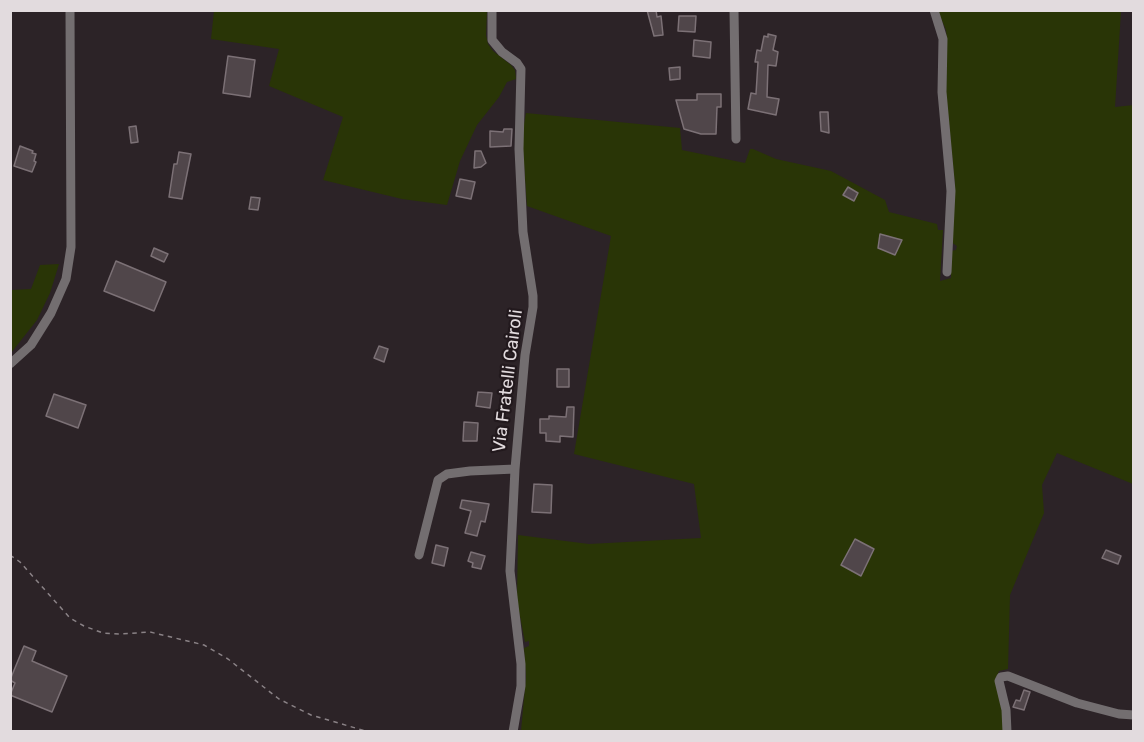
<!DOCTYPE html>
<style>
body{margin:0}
#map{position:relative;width:1144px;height:742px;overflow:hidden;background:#2c2327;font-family:Rubik,sans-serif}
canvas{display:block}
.frame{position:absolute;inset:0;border:12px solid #e2dbde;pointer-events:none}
</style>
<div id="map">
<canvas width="1144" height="742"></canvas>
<div class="frame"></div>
</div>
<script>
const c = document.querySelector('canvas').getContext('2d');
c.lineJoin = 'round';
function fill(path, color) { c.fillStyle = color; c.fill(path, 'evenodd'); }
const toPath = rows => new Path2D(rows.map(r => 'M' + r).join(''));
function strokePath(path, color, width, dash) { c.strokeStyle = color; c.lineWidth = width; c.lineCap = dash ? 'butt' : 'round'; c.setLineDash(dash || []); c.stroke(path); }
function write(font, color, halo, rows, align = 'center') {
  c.font = font + ' Rubik,sans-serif'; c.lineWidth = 4.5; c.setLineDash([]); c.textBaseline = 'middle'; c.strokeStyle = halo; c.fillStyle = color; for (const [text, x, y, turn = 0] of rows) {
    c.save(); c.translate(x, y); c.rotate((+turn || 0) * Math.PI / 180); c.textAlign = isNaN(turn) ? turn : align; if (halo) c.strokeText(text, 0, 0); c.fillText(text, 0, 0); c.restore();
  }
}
const green = toPath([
 [214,11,487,11,486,35,488,44,493,51,511,65,515,70,516,79,507,82,499,97,477,125,460,161,447,205,402,199,323,180,343,117,269,86,279,49,211,39],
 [938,11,1121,11,1115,107,1134,105,1133,484,1057,453,1042,485,1044,513,1010,595,1008,669,999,671,996,679,1003,711,1004,731,521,731,526,677,524,648,529,646,529,641,525,642,517,601,518,535,589,544,701,538,694,484,574,454,611,236,527,206,522,135,526,113,680,128,682,150,745,163,750,149,753,149,776,159,831,171,885,200,889,212,937,224,938,230,943,230,940,281,951,278,951,251,956,250,957,246,951,242,955,185,946,93,947,39,946,30],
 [59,264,50,293,37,320,11,353,11,290,31,289,40,265]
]);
const building = toPath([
 [647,10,656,10,657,17,661,16,663,35,654,36,647,10],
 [679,16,696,16,695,32,678,31,679,16],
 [768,34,776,36,773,50,778,52,776,66,768,65,767,97,779,99,776,115,748,109,751,93,756,94,758,62,755,62,757,50,761,51,764,36,768,37,768,34],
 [694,40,711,42,710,58,693,56,694,40],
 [228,56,255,60,250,97,223,93,228,56],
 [680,67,680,79,670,80,669,68,680,67],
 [697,94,721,94,721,107,717,107,716,134,701,134,684,129,676,100,697,100,697,94],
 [820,112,828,112,829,133,821,131,820,112],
 [136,126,138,142,131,143,129,127,136,126],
 [504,129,512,129,511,146,490,147,490,131,503,132,504,129],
 [20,146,33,151,32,153,36,154,34,161,36,162,32,172,14,166,20,146],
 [475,151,481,151,486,163,481,167,474,168,475,151],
 [179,152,191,154,182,199,169,197,174,164,177,164,179,152],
 [460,179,475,182,471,199,456,196,460,179],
 [848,187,858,193,854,201,843,195,848,187],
 [251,197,260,198,258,210,249,209,251,197],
 [880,234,902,240,895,255,878,248,880,234],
 [154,248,168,254,164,262,151,256,154,248],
 [116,261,166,282,154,311,104,291,116,261],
 [379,346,388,349,384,362,374,358,379,346],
 [557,369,569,369,569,387,557,387,557,369],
 [478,392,492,393,490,408,476,406,478,392],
 [54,394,86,405,78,428,46,416,54,394],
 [567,407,574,407,573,437,560,436,560,442,546,441,546,433,540,433,540,419,549,419,549,416,566,417,567,407],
 [464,422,478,423,477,441,463,441,464,422],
 [534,484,552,485,551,513,532,512,534,484],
 [462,500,489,504,485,522,481,521,477,536,465,533,471,511,460,508,462,500],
 [855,539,874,549,861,576,841,565,855,539],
 [436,545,448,548,444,566,432,563,436,545],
 [1106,550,1121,556,1118,564,1102,558,1106,550],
 [471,552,485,556,481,569,472,567,473,563,468,561,471,552],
 [24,646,36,651,32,661,67,676,52,712,10,695,15,683,10,680,24,646],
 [1024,690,1030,692,1024,710,1013,707,1016,700,1020,701,1024,690]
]);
const path = toPath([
 [10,555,20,562,70,618,84,626,103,633,120,634,150,632,204,645,228,659,279,699,311,715,369,732]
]);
const minor = toPath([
 [492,10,492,40,502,52,517,63,521,69,519,149,523,232,533,296,533,307,525,355,515,469,510,571,521,664,521,686,513,732],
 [734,10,736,139],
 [934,10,943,39,942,92,951,191,947,272],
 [10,364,31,345,51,313,66,279,71,247,70,10],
 [419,555,438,480,447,474,470,471,515,469],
 [1007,732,1006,710,999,681,1001,677,1008,676,1077,703,1119,714,1134,715]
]);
const streetNames = [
 ["Via Fratelli Cairoli",508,381,-83]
];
fill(green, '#293506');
fill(building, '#50464a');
strokePath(building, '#7c7176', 1.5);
strokePath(path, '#8a8286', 1.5, [4.5, 4.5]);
strokePath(minor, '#736e70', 9);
write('18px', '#e2dbde', '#22191d', streetNames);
</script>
